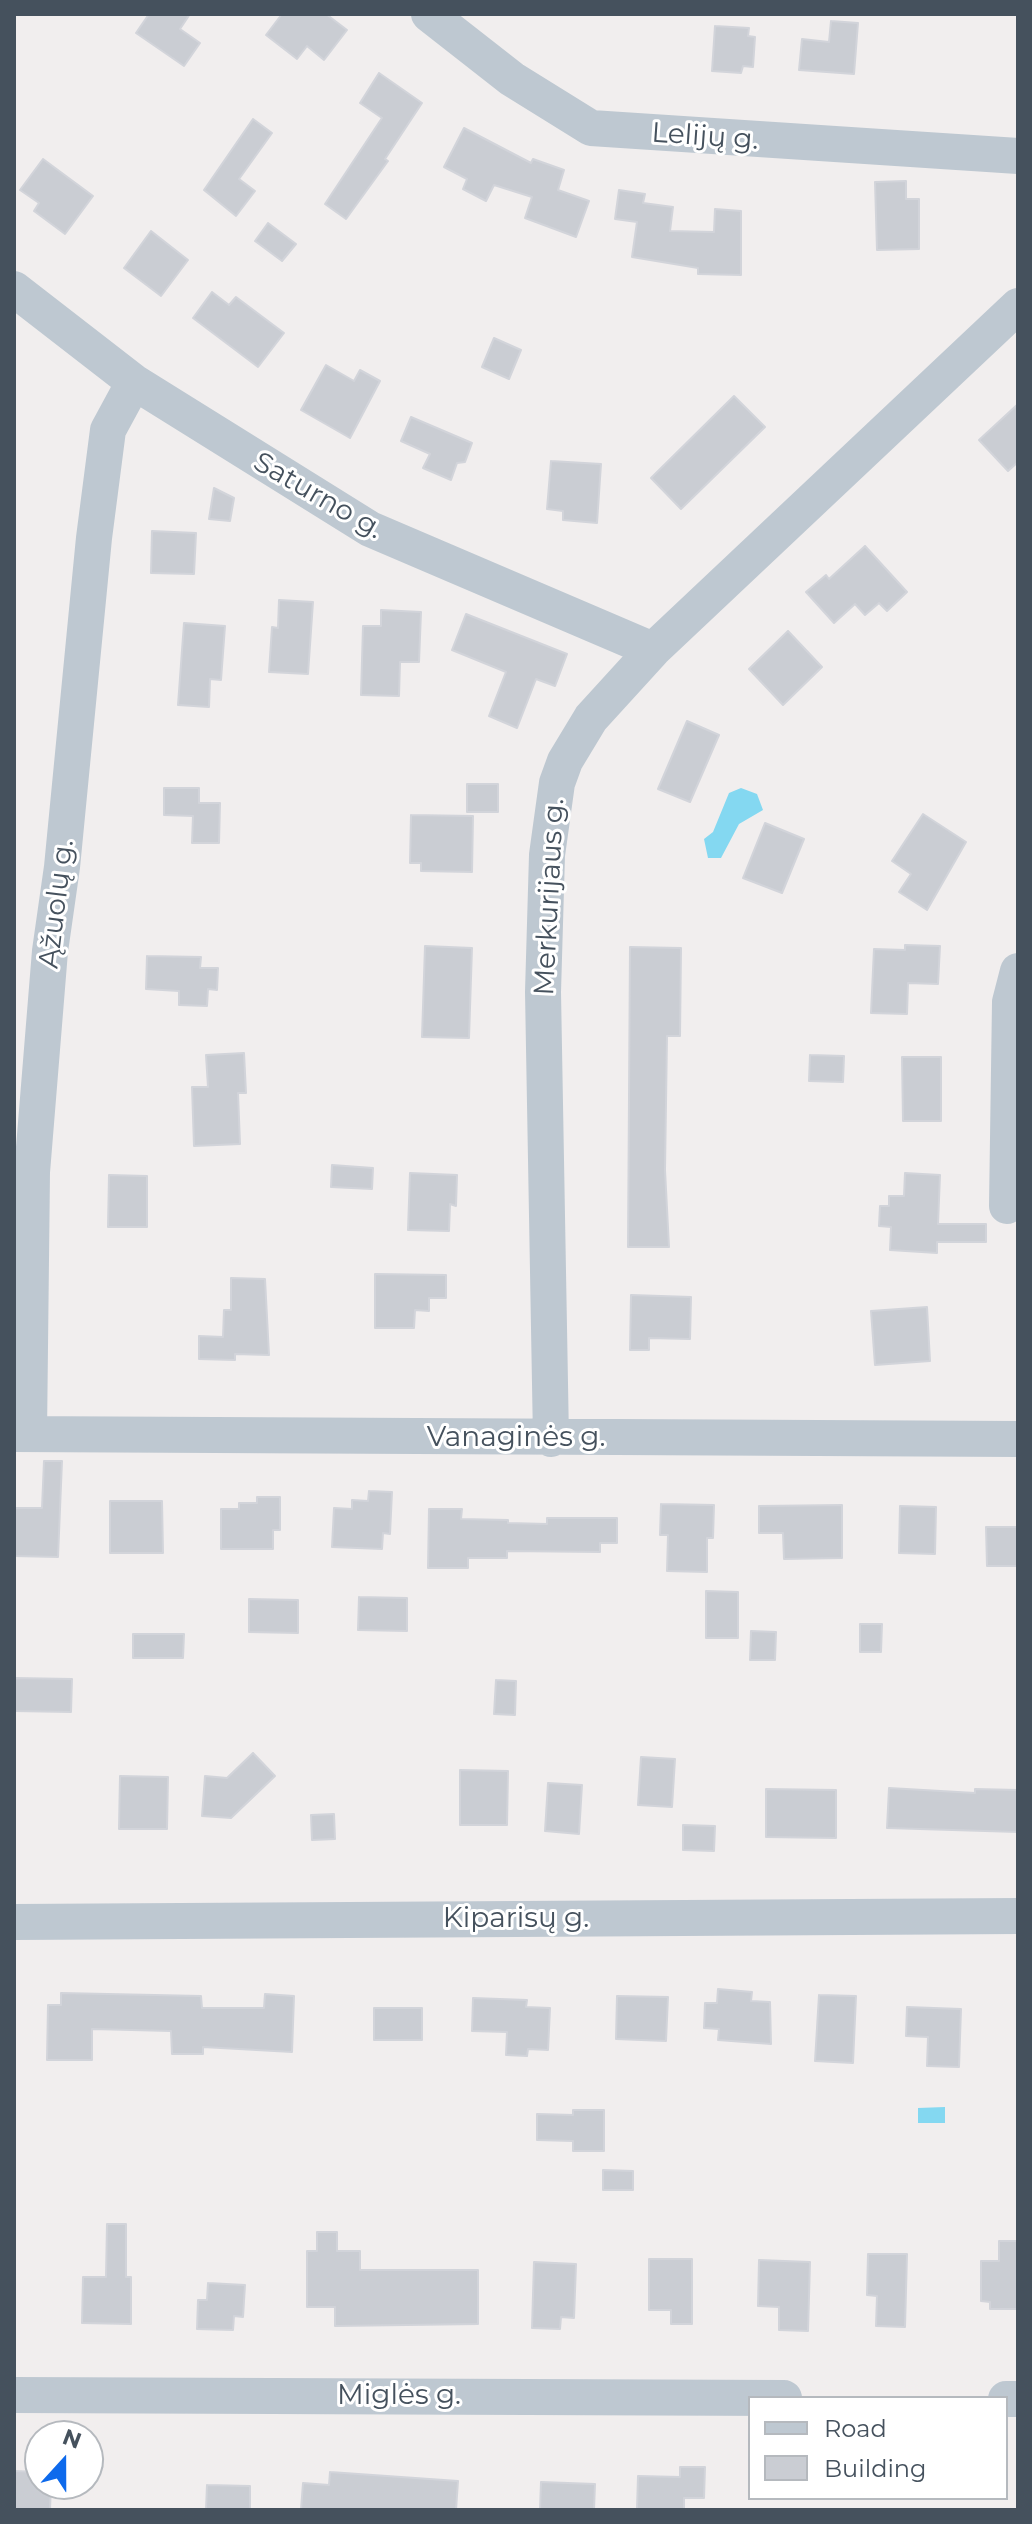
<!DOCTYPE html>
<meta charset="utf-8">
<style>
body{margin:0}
#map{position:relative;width:1032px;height:2524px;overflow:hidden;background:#f1eeee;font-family:Montserrat,sans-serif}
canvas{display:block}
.frame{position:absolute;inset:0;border:16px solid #45515d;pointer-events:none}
.legend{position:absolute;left:748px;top:2396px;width:260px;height:104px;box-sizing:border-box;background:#fff;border:2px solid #b5b9be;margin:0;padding:10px 14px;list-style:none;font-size:24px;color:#45515d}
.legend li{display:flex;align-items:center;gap:16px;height:40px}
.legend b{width:40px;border:2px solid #b5b9be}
.north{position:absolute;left:24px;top:2420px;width:80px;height:80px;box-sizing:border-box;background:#fff;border:2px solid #b5b9be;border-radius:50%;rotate:21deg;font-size:22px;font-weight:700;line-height:32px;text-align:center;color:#45515d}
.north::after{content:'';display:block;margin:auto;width:28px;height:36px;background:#0e6aec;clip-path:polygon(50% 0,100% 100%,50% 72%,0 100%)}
</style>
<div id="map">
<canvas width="1032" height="2524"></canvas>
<div class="frame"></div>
<ul class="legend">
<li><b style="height:10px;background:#bec8d1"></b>Road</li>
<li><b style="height:22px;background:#cacdd3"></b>Building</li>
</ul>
<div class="north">N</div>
</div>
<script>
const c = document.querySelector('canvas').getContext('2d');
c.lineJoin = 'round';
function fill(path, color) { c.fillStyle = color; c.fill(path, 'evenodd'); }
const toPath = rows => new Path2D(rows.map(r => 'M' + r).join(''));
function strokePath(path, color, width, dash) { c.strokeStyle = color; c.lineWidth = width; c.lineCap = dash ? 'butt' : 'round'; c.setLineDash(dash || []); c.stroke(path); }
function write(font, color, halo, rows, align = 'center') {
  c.font = font + ' Montserrat,sans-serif'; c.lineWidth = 6; c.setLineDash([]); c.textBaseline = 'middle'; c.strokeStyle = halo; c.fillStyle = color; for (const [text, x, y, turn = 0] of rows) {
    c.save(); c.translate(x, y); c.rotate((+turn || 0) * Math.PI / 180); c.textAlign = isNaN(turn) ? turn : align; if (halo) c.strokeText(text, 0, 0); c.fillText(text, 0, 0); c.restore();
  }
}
const water = toPath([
 [741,788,757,794,763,810,739,824,721,858,708,858,704,839,713,832,729,793],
 [945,2107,945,2123,918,2123,918,2108]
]);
const building = toPath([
 [149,14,190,14,180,29,200,43,184,66,136,33,149,14],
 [282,14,326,14,347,30,324,60,307,46,297,59,266,35,282,14],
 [831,21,858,23,854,74,799,70,802,39,829,42,831,21],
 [715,26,749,28,748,36,755,37,753,67,743,66,741,73,712,71,715,26],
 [379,73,422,103,385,159,388,161,346,219,325,204,382,118,360,103,379,73],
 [253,119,272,133,239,179,255,191,236,216,204,190,253,119],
 [464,128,531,163,533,159,564,170,558,190,589,201,576,237,525,218,532,197,494,185,486,201,463,189,467,179,444,167,464,128],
 [43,159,93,196,65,234,34,211,39,203,20,190,43,159],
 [906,181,906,199,919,199,919,249,877,250,875,182,906,181],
 [619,190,645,194,643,203,673,207,670,231,714,232,715,209,741,211,741,275,698,274,698,268,632,257,637,222,615,219,619,190],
 [268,223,296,244,282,261,255,241,268,223],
 [151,231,188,260,161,296,124,268,151,231],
 [212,292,229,305,236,297,284,333,258,367,193,318,212,292],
 [494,338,521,350,509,379,482,367,494,338],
 [326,365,354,381,360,370,380,381,350,438,301,410,326,365],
 [734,396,765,427,681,509,651,478,734,396],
 [1018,404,1018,462,1008,471,979,440,1018,404],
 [411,417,472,443,465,462,457,463,451,480,423,468,430,454,401,441,411,417],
 [551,461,601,464,597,523,563,520,563,511,547,509,551,461],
 [214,488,234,498,230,521,209,519,214,488],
 [152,531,196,533,194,574,151,573,152,531],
 [865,546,907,592,887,611,879,603,865,615,855,604,834,623,806,592,826,575,829,579,865,546],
 [279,600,313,602,308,674,269,672,272,627,278,628,279,600],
 [381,610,421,612,419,662,400,662,399,696,361,695,363,626,381,626,381,610],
 [466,614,567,654,555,686,536,679,517,728,489,716,506,672,452,650,466,614],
 [184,623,225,626,221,680,210,679,209,707,178,705,184,623],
 [788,631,822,667,783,705,749,669,788,631],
 [687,721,719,735,690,802,658,789,687,721],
 [467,784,498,784,498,812,467,812,467,784],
 [164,788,199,788,199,803,220,803,219,843,192,843,193,816,164,815,164,788],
 [923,814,966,842,927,910,899,892,911,874,892,861,923,814],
 [411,815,473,816,472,872,421,871,421,863,410,863,411,815],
 [765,823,804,839,782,893,743,878,765,823],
 [905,945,940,946,938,984,908,983,907,1014,871,1013,874,949,905,950,905,945],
 [425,946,472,948,469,1038,422,1037,425,946],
 [630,947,681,948,680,1036,667,1036,665,1170,669,1247,628,1247,630,947],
 [147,956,201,957,200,968,218,968,217,990,208,989,207,1006,179,1005,179,991,146,989,147,956],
 [244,1053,246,1093,238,1093,240,1144,194,1146,192,1087,208,1087,206,1055,244,1053],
 [810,1055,844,1056,843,1082,809,1081,810,1055],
 [902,1057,941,1057,941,1121,903,1121,902,1057],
 [332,1165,373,1168,372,1189,331,1187,332,1165],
 [410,1173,457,1175,456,1206,450,1204,449,1231,408,1230,410,1173],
 [905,1173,940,1175,938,1224,986,1224,986,1242,937,1242,937,1253,890,1250,891,1227,879,1226,880,1206,889,1206,889,1196,904,1196,905,1173],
 [109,1175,147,1176,147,1227,108,1227,109,1175],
 [375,1274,446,1275,446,1298,429,1298,429,1311,415,1310,414,1328,375,1328,375,1274],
 [231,1278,265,1279,269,1355,235,1354,235,1360,199,1359,199,1336,223,1337,224,1310,231,1310,231,1278],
 [631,1295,691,1297,690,1339,649,1338,649,1350,630,1350,631,1295],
 [927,1307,930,1361,875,1365,871,1311,927,1307],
 [44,1461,62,1461,58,1557,14,1556,14,1508,42,1508,44,1461],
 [369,1491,392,1492,390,1534,383,1533,382,1549,332,1547,334,1508,352,1509,352,1500,368,1501,369,1491],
 [257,1497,280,1497,280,1530,273,1530,273,1549,221,1549,221,1509,239,1509,239,1503,257,1503,257,1497],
 [110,1501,162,1501,163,1553,110,1553,110,1501],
 [661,1504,714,1505,713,1538,707,1538,707,1572,667,1571,668,1535,660,1535,661,1504],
 [842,1505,842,1558,784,1559,783,1533,759,1533,759,1506,842,1505],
 [900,1506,936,1507,935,1554,899,1553,900,1506],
 [429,1509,462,1509,461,1519,508,1520,508,1523,547,1524,547,1518,617,1518,617,1543,600,1543,600,1552,507,1551,507,1558,468,1558,468,1568,428,1568,429,1509],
 [986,1527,1018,1527,1018,1566,987,1566,986,1527],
 [706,1591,738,1592,738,1638,706,1638,706,1591],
 [359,1597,407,1598,407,1631,358,1630,359,1597],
 [249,1599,298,1600,298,1633,249,1632,249,1599],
 [860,1624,882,1624,881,1652,860,1652,860,1624],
 [751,1631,776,1632,775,1660,750,1660,751,1631],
 [133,1634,184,1634,183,1658,133,1658,133,1634],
 [14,1678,72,1679,71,1712,14,1711,14,1678],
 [496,1680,516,1681,515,1715,494,1714,496,1680],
 [253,1753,275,1776,231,1818,202,1816,205,1776,227,1778,253,1753],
 [641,1757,675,1759,672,1807,638,1805,641,1757],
 [460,1770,508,1771,507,1825,460,1825,460,1770],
 [120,1776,168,1777,167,1829,119,1829,120,1776],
 [548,1783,582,1785,579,1834,545,1831,548,1783],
 [889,1788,975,1793,975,1789,1018,1790,1018,1832,887,1828,889,1788],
 [766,1789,836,1790,836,1838,766,1837,766,1789],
 [334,1814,335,1839,312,1840,311,1815,334,1814],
 [683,1825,715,1826,714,1851,683,1850,683,1825],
 [718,1989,752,1992,751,2001,770,2002,771,2044,718,2040,719,2029,704,2028,705,2003,717,2003,718,1989],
 [61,1993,201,1996,202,2008,264,2008,265,1994,294,1996,292,2052,203,2047,203,2054,172,2054,171,2031,92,2029,92,2060,47,2060,48,2005,61,2005,61,1993],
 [819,1995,856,1996,853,2063,815,2061,819,1995],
 [617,1996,668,1997,666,2041,616,2039,617,1996],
 [473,1998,527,2000,526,2007,550,2008,548,2050,528,2049,527,2056,506,2055,507,2032,472,2031,473,1998],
 [907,2007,961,2009,959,2067,927,2066,928,2037,906,2036,907,2007],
 [374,2008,422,2008,422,2040,374,2040,374,2008],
 [573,2110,604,2110,604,2151,573,2151,573,2141,537,2140,537,2114,573,2115,573,2110],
 [603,2170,633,2171,633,2190,603,2190,603,2170],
 [107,2224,126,2224,126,2277,131,2277,131,2324,82,2323,83,2277,106,2277,107,2224],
 [317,2232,337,2232,337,2251,360,2251,360,2270,478,2270,478,2324,335,2326,335,2307,307,2307,307,2251,317,2251,317,2232],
 [999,2241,1018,2241,1018,2309,990,2309,990,2302,981,2301,981,2261,999,2261,999,2241],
 [868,2254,907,2254,905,2327,876,2326,877,2296,867,2295,868,2254],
 [649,2259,692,2259,692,2324,671,2324,671,2310,649,2310,649,2259],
 [759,2260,810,2262,808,2331,779,2330,779,2307,758,2306,759,2260],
 [534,2262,576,2264,574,2318,561,2317,560,2329,532,2328,534,2262],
 [208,2283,245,2285,243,2317,234,2316,233,2330,197,2329,198,2300,207,2300,208,2283],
 [680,2467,705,2467,704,2498,684,2498,684,2510,637,2509,638,2476,680,2477,680,2467],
 [14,2471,40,2472,40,2484,51,2484,50,2510,14,2510,14,2471],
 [330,2472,458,2481,456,2510,301,2510,303,2483,329,2485,330,2472],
 [541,2482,595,2484,594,2510,540,2510,541,2482],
 [207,2485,250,2486,250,2510,206,2510,207,2485]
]);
const minor = toPath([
 [429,14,512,79,591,128,1018,156],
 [14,289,134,382,370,529,653,650],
 [1007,1206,1010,1002,1018,971],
 [14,1434,1018,1439],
 [29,1434,32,1172,50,951,62,867,94,538,108,430,134,382],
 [551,1439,543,992,547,855,557,783,565,761,591,718,653,650,1018,306],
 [14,1922,1018,1916],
 [14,2395,784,2398],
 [1006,2399,1018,2399]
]);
const streetNames = [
 ["Lelijų g.",705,137,4],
 ["Saturno g.",318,496,30],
 ["Merkurijaus g.",550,897,-87],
 ["Ąžuolų g.",57,904,-83],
 ["Vanaginės g.",516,1438],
 ["Kiparisų g.",516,1919],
 ["Miglės g.",399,2396]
];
fill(water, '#84d8f1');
fill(building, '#cacdd3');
strokePath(building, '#d2d4da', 2);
strokePath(minor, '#bec8d1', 36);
write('28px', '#45515d', '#fff', streetNames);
</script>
